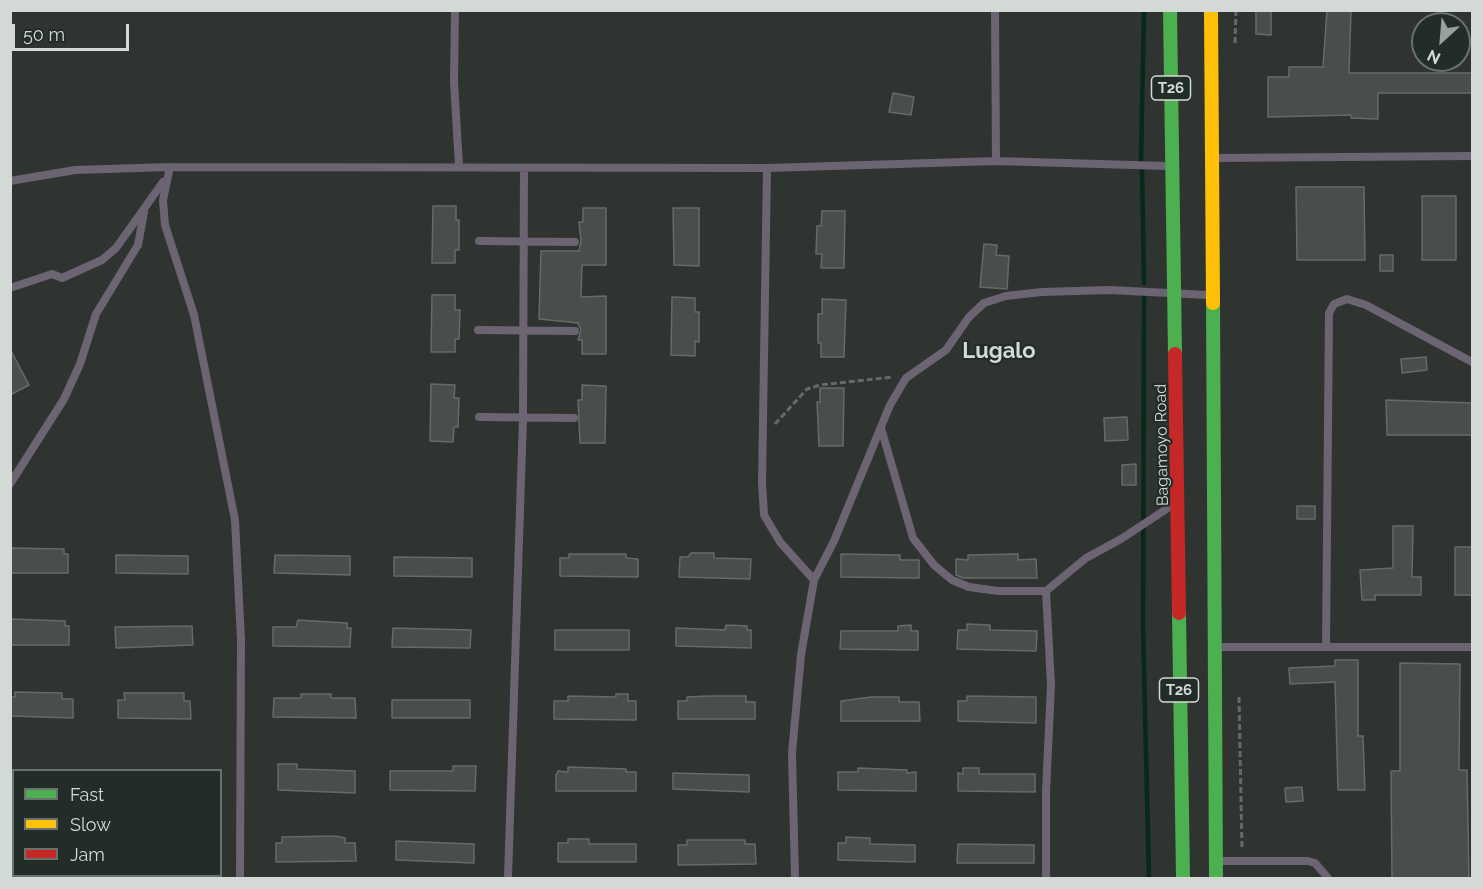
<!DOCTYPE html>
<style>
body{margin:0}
#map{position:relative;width:1483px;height:889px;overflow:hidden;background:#2f3431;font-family:Raleway,sans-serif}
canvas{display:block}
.frame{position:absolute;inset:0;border:12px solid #d3dad6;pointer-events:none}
.legend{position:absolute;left:12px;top:769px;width:210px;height:108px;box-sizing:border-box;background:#222d27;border:2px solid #69726d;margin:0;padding:8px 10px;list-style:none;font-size:18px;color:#d3dad6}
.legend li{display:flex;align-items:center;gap:12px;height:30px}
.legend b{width:30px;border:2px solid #69726d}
.north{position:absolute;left:1411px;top:12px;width:60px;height:60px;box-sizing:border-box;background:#222d27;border:2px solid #69726d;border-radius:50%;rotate:206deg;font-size:16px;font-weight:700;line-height:24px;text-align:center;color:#d3dad6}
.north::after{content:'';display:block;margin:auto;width:21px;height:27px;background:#9aa09c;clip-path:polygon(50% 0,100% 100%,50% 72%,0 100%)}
.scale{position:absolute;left:12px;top:24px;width:117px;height:27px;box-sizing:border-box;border:3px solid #d3dad6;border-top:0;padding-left:8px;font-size:18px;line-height:21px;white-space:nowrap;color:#d3dad6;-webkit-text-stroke:4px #222d27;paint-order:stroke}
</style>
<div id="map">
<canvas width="1483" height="889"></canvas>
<div class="frame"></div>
<ul class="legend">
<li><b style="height:8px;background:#4caf50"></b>Fast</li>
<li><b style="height:8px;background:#ffc107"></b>Slow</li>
<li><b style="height:8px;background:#c62828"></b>Jam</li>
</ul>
<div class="north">N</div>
<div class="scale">50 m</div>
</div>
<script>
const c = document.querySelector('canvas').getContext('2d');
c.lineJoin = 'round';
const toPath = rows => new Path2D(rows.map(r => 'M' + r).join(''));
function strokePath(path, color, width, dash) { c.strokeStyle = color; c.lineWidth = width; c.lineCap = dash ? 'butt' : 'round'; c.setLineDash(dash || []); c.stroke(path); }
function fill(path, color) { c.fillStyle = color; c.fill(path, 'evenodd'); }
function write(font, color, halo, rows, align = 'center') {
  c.font = font + ' Raleway,sans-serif'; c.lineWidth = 4.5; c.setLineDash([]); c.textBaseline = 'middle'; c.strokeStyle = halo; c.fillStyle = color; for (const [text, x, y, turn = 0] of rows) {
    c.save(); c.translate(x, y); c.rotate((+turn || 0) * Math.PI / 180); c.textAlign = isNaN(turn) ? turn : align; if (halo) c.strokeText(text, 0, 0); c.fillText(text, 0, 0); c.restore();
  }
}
const stream = toPath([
 [1141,161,1144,10],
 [1142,169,1144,283],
 [1144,296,1143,627,1149,878]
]);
const building = toPath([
 [1256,10,1271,10,1271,35,1256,34,1256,10],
 [1327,10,1351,10,1349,73,1473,73,1473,93,1378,93,1378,119,1351,118,1351,115,1268,117,1268,77,1289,77,1289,67,1323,67,1327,10],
 [893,93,914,97,911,115,889,112,893,93],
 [1296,187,1364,187,1365,260,1297,260,1296,187],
 [1422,196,1456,196,1456,260,1422,260,1422,196],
 [433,206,456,206,456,220,459,220,459,250,455,250,455,263,432,263,433,206],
 [583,208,606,208,606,265,582,265,581,297,606,296,606,354,582,354,582,340,578,340,581,330,578,323,539,319,541,251,579,251,581,241,579,222,583,222,583,208],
 [673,208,699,208,699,266,674,265,673,208],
 [822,211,845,211,844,268,821,268,822,254,816,254,817,226,821,226,822,211],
 [984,244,997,245,996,255,1009,256,1007,289,980,287,984,244],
 [1380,255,1393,255,1393,271,1380,271,1380,255],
 [432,295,455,295,455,310,460,310,459,339,455,339,455,352,431,352,432,295],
 [672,297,695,298,695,312,699,312,699,342,695,341,695,356,671,355,672,297],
 [822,299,846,300,844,357,821,357,821,343,818,343,818,314,822,314,822,299],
 [10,349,29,385,10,395,10,349],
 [1426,357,1427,370,1402,373,1401,359,1426,357],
 [431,384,455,385,454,398,459,398,458,427,454,427,453,442,430,441,431,384],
 [582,385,606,386,605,443,580,443,578,400,582,400,582,385],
 [820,388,844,388,843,446,819,446,817,402,820,402,820,388],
 [1386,400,1473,403,1473,435,1387,435,1386,400],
 [1127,417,1128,440,1105,441,1104,418,1127,417],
 [1136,464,1136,485,1122,485,1122,465,1136,464],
 [1297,506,1315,506,1315,519,1297,519,1297,506],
 [1393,526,1413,526,1412,577,1421,577,1421,595,1375,595,1375,600,1362,600,1360,570,1393,568,1393,526],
 [1455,547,1473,547,1473,595,1455,595,1455,547],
 [10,548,64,549,64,554,68,554,68,573,10,573,10,548],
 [714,553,714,558,751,559,750,579,679,577,680,557,688,557,691,553,714,553],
 [569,554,626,554,626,558,638,559,638,577,560,576,560,558,569,558,569,554],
 [841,554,900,555,900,560,919,560,919,578,841,577,841,554],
 [1018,554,1018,560,1036,559,1037,578,963,578,956,575,956,559,968,560,968,555,1018,554],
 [116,555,188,556,188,574,116,573,116,555],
 [275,555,350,556,350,575,274,573,275,555],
 [394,557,472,558,472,577,394,576,394,557],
 [10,619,65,621,65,626,69,626,69,645,10,645,10,619],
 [298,620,347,623,347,628,351,628,350,647,273,646,273,627,296,627,298,620],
 [967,624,990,625,990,630,1037,631,1036,651,957,649,958,630,967,630,967,624],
 [726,625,747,626,747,630,751,630,751,648,676,646,676,628,725,630,726,625],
 [911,625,911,631,918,631,918,650,840,649,841,631,898,631,898,626,911,625],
 [192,626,193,645,116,648,115,627,192,626],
 [393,628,471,630,470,648,392,647,393,628],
 [555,630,629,630,629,650,555,650,555,630],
 [1335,660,1358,660,1358,736,1363,736,1365,790,1338,790,1335,682,1290,684,1289,668,1335,666,1335,660],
 [1400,663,1460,664,1459,770,1467,770,1469,879,1392,879,1391,771,1400,771,1400,663],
 [15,692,62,693,62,699,73,699,73,718,10,716,10,697,15,697,15,692],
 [124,693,184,693,184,701,190,701,191,719,118,718,118,700,125,700,124,693],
 [301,694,331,694,331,698,355,698,356,718,273,717,274,698,301,698,301,694],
 [616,694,628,694,628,701,636,701,636,720,554,719,554,701,568,701,568,696,616,697,616,694],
 [709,696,746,696,746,702,755,702,755,719,678,719,678,701,687,701,687,697,709,696],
 [967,696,1036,697,1036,723,958,721,958,701,967,701,967,696],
 [871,697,899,697,899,702,919,702,920,721,841,721,841,701,871,697],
 [392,700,470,700,470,718,392,718,392,700],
 [278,764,297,764,297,769,355,771,355,793,278,790,278,764],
 [453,766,476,766,475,791,390,790,390,771,453,771,453,766],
 [568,767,626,769,626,772,636,772,636,791,556,791,556,775,558,771,568,772,568,767],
 [858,768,907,770,907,773,916,772,916,791,838,790,838,772,858,772,858,768],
 [963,768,979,768,979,774,1035,774,1035,792,958,791,958,773,963,774,963,768],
 [673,773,749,775,749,792,673,789,673,773],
 [1302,787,1303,801,1286,802,1285,788,1302,787],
 [335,836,345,838,345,843,355,843,356,861,276,862,276,843,282,843,282,837,335,836],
 [846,837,870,838,870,844,915,845,915,862,838,860,838,843,846,843,846,837],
 [568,839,589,839,589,844,636,844,636,862,558,862,558,843,568,843,568,839],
 [687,840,745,840,745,844,755,844,756,864,678,865,678,845,687,845,687,840],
 [396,841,474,844,474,863,396,860,396,841],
 [958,844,1034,845,1034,863,957,863,958,844]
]);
const path = toPath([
 [1235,43,1236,10],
 [775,424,807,389,820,385,893,377],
 [1239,697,1242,850]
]);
const lane = toPath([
 [455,10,454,82,459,166],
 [995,10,996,161],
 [1216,158,1472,156],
 [170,167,163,200,165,225,194,315,235,520,241,640,240,878],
 [767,168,762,483,764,515,780,542,814,580],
 [10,181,75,170,170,167,767,168,996,161,1167,166],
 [479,241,575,242],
 [10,288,52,274,62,278,102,260,116,248,163,182],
 [478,330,575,331],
 [479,417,574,418],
 [881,428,913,538,934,565,952,580,969,587,998,591,1046,591],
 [10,484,64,399,80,364,96,314,138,245,144,212],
 [1221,647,1472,647],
 [1326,647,1329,313,1334,304,1347,299,1366,305,1472,362],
 [1222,861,1308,861,1315,863,1328,878],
 [508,878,523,418,524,168],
 [795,878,792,753,801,655,814,580,834,541,890,405,906,378,946,350,969,317,984,303,1006,296,1042,292,1109,290,1208,295],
 [1046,878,1046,792,1051,685,1046,591,1086,558,1121,539,1171,506]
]);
const fast = toPath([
 [1170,10,1175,354],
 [1213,303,1216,878],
 [1179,613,1183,878]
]);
const slow = toPath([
 [1211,10,1213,303]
]);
const jam = toPath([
 [1175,354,1179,613]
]);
const shields = [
 [1171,88,39],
 [1179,690,39]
];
const shieldNames = [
 ["T26",1171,88],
 ["T26",1179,690]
];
const streetNames = [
 ["Bagamoyo Road",1162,445,-91]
];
const districtNames = [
 ["Lugalo",999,351]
];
strokePath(stream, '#07281a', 4.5);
fill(building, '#494e4b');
strokePath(building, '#666b68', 1.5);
strokePath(path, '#6a666e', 3, [6, 3]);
strokePath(lane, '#6c6472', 8);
strokePath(fast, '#4caf50', 14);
strokePath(slow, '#ffc107', 14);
strokePath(jam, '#c62828', 14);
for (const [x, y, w] of shields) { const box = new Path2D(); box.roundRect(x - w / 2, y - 12, w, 24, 4.5); c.fillStyle = '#222d27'; c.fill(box); strokePath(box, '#d3dad6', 1.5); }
write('bold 15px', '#d3dad6', null, shieldNames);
write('16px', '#d3dad6', '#222d27', streetNames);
write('bold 22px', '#d3dad6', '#222d27', districtNames);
</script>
